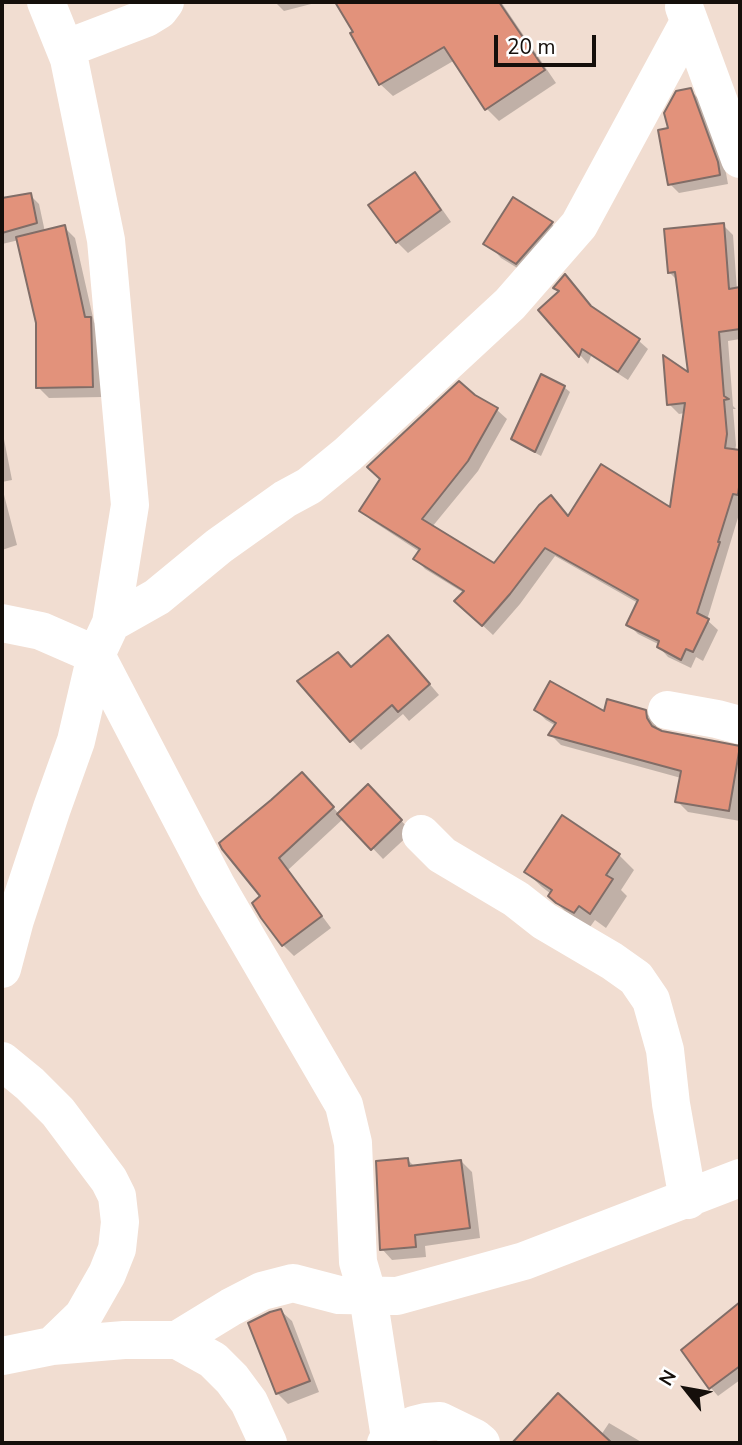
<!DOCTYPE html>
<style>
body{margin:0}
#map{position:relative;width:742px;height:1445px;overflow:hidden;background:#f1ddd1;font-family:"Nunito Sans",sans-serif}
canvas{display:block}
.frame{position:absolute;inset:0;border:4px solid #150f0b;pointer-events:none}
.north{position:absolute;left:651px;top:1354px;width:70px;height:70px;-webkit-text-stroke:5px #fff;paint-order:stroke;rotate:301deg;font-size:19px;font-weight:700;line-height:28px;text-align:center;color:#150f0b}
.north::after{content:'';display:block;margin:auto;width:24px;height:32px;background:#150f0b;clip-path:polygon(50% 0,100% 100%,50% 72%,0 100%)}
.scale{position:absolute;left:494px;top:35px;width:102px;height:32px;box-sizing:border-box;border:4px solid #150f0b;border-top:0;padding-left:9px;font-size:21px;line-height:24px;white-space:nowrap;color:#150f0b;-webkit-text-stroke:5px #fff;paint-order:stroke}
</style>
<div id="map">
<canvas width="742" height="1445"></canvas>
<div class="frame"></div>
<div class="north">N</div>
<div class="scale">20 m</div>
</div>
<script>
const c = document.querySelector('canvas').getContext('2d');
c.lineJoin = 'round';
function fill(path, color) { c.fillStyle = color; c.fill(path, 'evenodd'); }
const toPath = rows => new Path2D(rows.map(r => 'M' + r).join(''));
function strokePath(path, color, width, dash) { c.strokeStyle = color; c.lineWidth = width; c.lineCap = dash ? 'butt' : 'round'; c.setLineDash(dash || []); c.stroke(path); }
const shadow = toPath([
 [275,2,319,2,284,11],
 [337,2,501,2,556,83,499,121,487,109,455,60,393,96,380,84,355,32],
 [690,90,700,100,726,173,728,184,679,193,670,184,670,130],
 [415,174,425,185,451,222,408,253,397,242],
 [30,195,39,204,45,232,64,227,75,238,94,322,101,330,103,397,49,398,38,387,37,323,19,240,2,244,2,196,3,200],
 [551,223,562,234,527,274,501,258,490,246],
 [723,225,733,235,737,290,740,289,740,339,728,341,733,406,736,409,733,409,736,445,735,451,740,452,740,511,707,620,718,630,703,661,696,657,691,668,668,657,659,647,660,645,638,634,628,624,638,603,555,556,520,604,493,635,466,610,464,593,425,569,416,559,420,552,371,520,361,511,474,397,497,410,507,419,478,471,432,527,494,565,569,518,672,510,685,413,679,414,669,404,690,375,678,281,669,272],
 [540,310,594,310,639,341,648,349,628,380,591,356,588,364],
 [564,387,570,392,541,456,519,444,514,439],
 [2,429,12,480,2,482],
 [2,487,17,545,2,550],
 [398,647,439,695,409,721,403,714,361,750,352,740,352,668],
 [536,710,605,714,645,712,656,723,657,730,735,748,740,748,740,821,688,812,677,801,681,778,561,745,551,735,556,726,546,720],
 [313,785,339,814,368,786,412,832,383,859,344,818,288,870,331,928,294,956,283,945,262,917,263,897,224,848],
 [619,855,634,870,621,890,627,896,606,928,595,920,590,927,565,911,550,896,551,894,542,887,526,872],
 [408,1160,415,1167,461,1161,472,1172,480,1238,425,1246,426,1257,392,1260,382,1249],
 [281,1311,292,1321,319,1392,288,1404,277,1393],
 [730,1327,740,1339,740,1380,718,1396,711,1388,683,1350],
 [609,1423,643,1443,528,1443,521,1436,601,1435]
]);
const building = toPath([
 [335,2,499,2,545,70,485,110,444,47,379,85,350,33,353,32,335,2],
 [691,88,718,162,720,175,668,185,658,130,668,128,664,113,676,91,691,88],
 [415,172,441,210,396,243,368,205,415,172],
 [31,193,37,223,2,233,2,198,31,193],
 [513,197,553,222,516,264,483,244,513,197],
 [724,223,729,289,740,287,740,329,719,332,724,396,729,399,724,400,727,434,725,448,740,450,740,480,738,495,733,494,718,542,720,542,697,613,709,619,693,652,686,649,681,660,657,647,659,641,626,625,638,600,545,548,510,594,482,626,454,601,464,591,413,559,420,549,359,511,380,479,367,467,459,381,475,395,498,408,468,461,422,519,494,563,539,505,551,495,568,516,601,464,670,507,685,403,667,405,663,355,688,372,675,272,668,273,664,229,724,223],
 [65,225,85,317,91,317,93,387,36,388,36,323,16,237,65,225],
 [565,274,591,306,640,339,618,372,582,349,579,357,538,310,559,291,553,288,565,274],
 [541,374,565,386,535,452,511,439,541,374],
 [388,635,430,684,398,712,392,705,350,742,297,681,338,652,351,667,388,635],
 [550,681,604,711,607,699,646,710,647,718,652,726,662,731,740,746,729,811,675,802,681,771,548,735,556,723,534,710,550,681],
 [302,772,334,807,279,858,322,916,282,946,261,918,252,903,260,896,222,849,219,843,271,800,302,772],
 [368,784,402,820,371,850,337,814,368,784],
 [562,815,620,854,606,875,613,879,590,914,579,906,574,913,556,903,548,896,552,890,524,872,562,815],
 [408,1158,409,1166,461,1160,470,1228,415,1235,416,1247,380,1250,376,1161,408,1158],
 [740,1302,740,1366,709,1389,681,1350,740,1302],
 [281,1309,310,1381,276,1394,248,1323,270,1312,281,1309],
 [558,1393,612,1443,512,1443,558,1393]
]);
const minor = toPath([
 [684,7,740,159],
 [65,49,146,18,159,10,165,2],
 [2,623,41,631,96,655,216,885,344,1105,353,1143,358,1262,368,1296,390,1438],
 [111,623,157,597,219,546,285,499,309,486,348,454,510,304,579,225,689,22],
 [667,710,717,719,740,725],
 [421,834,442,855,516,899,544,921,612,961,636,978,651,1000,665,1050,671,1104,688,1200],
 [2,969,15,920,52,808,76,741,96,655,111,623,130,505,106,240,69,59,46,2],
 [2,1061,30,1084,58,1112,109,1180,117,1196,120,1222,117,1249,107,1274,83,1316,52,1346],
 [177,1340,231,1307,262,1291,293,1283,339,1295,397,1296,524,1261,740,1178],
 [2,1356,52,1346,124,1340,177,1340,213,1360,232,1379,249,1402,268,1443],
 [386,1443,390,1438,414,1425,426,1422,440,1421,475,1438,481,1443]
]);
fill(shadow, '#0003');
fill(building, '#e2927b');
strokePath(building, '#816d67', 2);
strokePath(minor, '#fff', 38);
</script>
